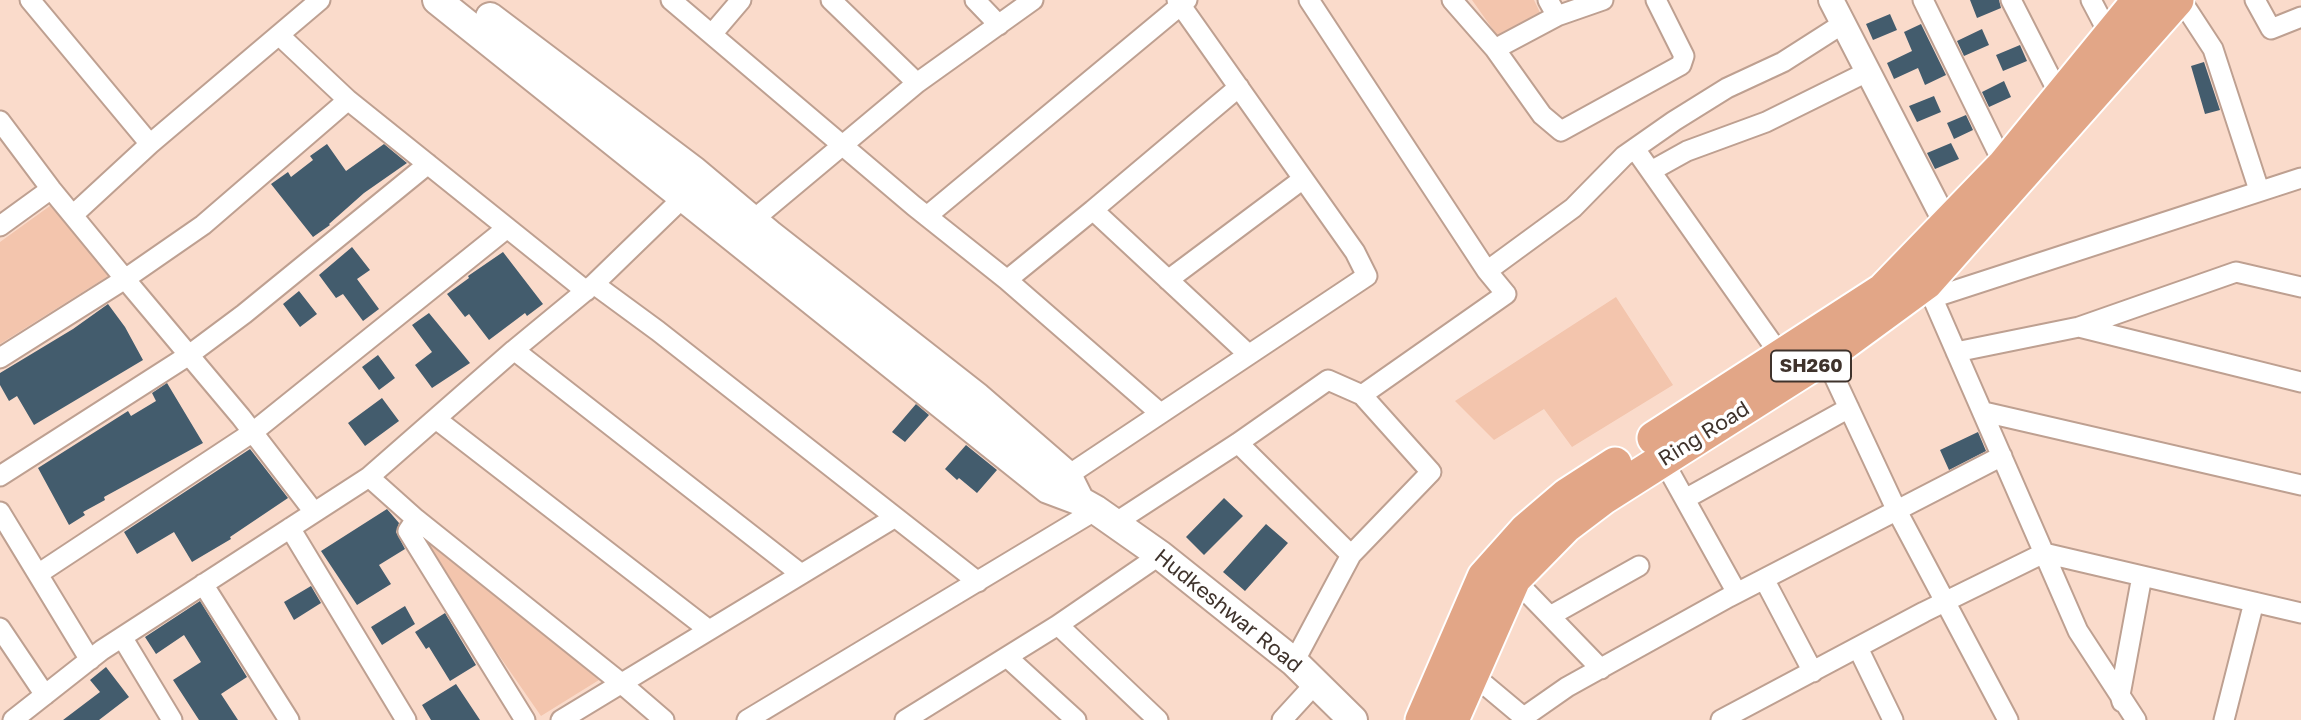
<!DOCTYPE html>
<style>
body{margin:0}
canvas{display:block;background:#fadbcb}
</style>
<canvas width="2301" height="720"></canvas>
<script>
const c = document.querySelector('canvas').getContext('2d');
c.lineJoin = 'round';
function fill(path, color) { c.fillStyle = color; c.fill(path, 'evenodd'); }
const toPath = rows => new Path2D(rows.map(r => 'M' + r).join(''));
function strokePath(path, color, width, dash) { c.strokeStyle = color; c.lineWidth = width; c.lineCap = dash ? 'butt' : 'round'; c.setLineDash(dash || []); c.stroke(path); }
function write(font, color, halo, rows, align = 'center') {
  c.font = font + ' "Golos Text",sans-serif'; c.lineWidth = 7; c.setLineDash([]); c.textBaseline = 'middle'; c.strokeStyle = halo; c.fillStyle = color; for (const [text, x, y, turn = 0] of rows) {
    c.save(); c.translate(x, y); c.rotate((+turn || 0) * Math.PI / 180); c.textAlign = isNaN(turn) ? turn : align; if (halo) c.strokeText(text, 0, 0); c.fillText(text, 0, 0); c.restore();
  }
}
const green = toPath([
 [1472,0,1534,0,1543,19,1499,38],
 [54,203,113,273,0,344,0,242],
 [1616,297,1673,385,1572,447,1544,409,1494,440,1455,401],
 [432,537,599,680,541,716,421,543]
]);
const building = toPath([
 [1970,0,1999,0,2001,8,1977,18],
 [1890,14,1897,30,1873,40,1866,24],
 [1921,24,1946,75,1925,85,1918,68,1894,79,1887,63,1912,51,1904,32],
 [1982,29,1989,45,1964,56,1957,41],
 [2020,45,2027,61,2003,71,1996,55],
 [2204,62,2220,110,2205,114,2191,66],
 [2004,81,2011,97,1989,107,1982,92],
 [1934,96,1941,112,1917,122,1909,106],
 [1966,115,1973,130,1954,139,1947,123],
 [1951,143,1959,159,1935,169,1927,153],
 [327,144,346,171,384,144,407,163,364,193,329,224,330,225,313,237,271,184,288,172,291,177,313,160,310,156],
 [352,247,370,270,357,279,379,309,363,321,343,294,336,298,319,275],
 [503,252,543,304,527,316,525,313,489,340,469,314,465,317,447,294,469,278,468,276],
 [299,291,317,314,300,327,283,304],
 [108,304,125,327,143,360,34,425,17,396,9,401,0,385,0,373,73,329],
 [429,313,470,363,432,388,415,365,432,352,412,325],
 [378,355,395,378,379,390,362,367],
 [167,383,203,443,104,497,105,500,83,512,85,515,69,525,38,468,128,411,131,416,156,401,152,393],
 [382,398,399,421,365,446,348,423],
 [916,404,929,415,905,442,892,432],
 [1978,432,1986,451,1949,470,1940,450],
 [966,445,997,470,977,493,959,478,957,480,945,469],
 [250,449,288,498,230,537,231,539,192,562,174,532,137,554,124,532],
 [1224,498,1243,516,1204,555,1186,537],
 [387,509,399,523,396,532,405,549,379,565,391,584,357,605,321,551],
 [1266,524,1288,543,1245,591,1223,572],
 [311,586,321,603,294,620,284,602],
 [200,601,247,677,221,694,238,720,199,720,173,680,201,662,184,635,156,654,145,637],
 [405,606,415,624,382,645,371,627],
 [445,613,476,665,450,681,429,647,426,649,415,632],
 [106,667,129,697,99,720,63,720,100,692,90,680],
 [456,684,480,720,431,720,422,705]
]);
const minor = toPath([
 [30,0,150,144,320,0],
 [671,0,914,206,1007,280,1093,210,1248,354],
 [831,0,917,83],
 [975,0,999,25],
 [1309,0,1487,271],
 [1452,0,1495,49,1557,16,1603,0],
 [1548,0,1557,16],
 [1923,0,2004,165],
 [2011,0,2060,96],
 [2091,0,2110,36],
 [2181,0,2213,49,2259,190],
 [2255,0,2271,29,2301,17],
 [712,34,741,0],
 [280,36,348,100,586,291],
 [1495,49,1542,115,1561,131,1681,65,1684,56,1656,0],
 [0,121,51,189,125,279,0,358],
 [1635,149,1781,356],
 [1651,171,1687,151,1766,122,1869,71],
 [1093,210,1239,87],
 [73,215,150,144],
 [927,216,1187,0],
 [0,226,51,189],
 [746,228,753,220,917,83,1033,0],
 [1007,280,1160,413],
 [1168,280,1303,179],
 [1926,283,2078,631,2136,720],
 [594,284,658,331,978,582],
 [1932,298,2301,178],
 [2079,327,2236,272,2301,287],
 [514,350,801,574],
 [1956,352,2079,327,2301,382],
 [1825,357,1897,511,2008,720],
 [1984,412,2301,485],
 [436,419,709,630],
 [1238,443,1351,555,1294,662],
 [1663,460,1737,593],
 [0,476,189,355,244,314,428,164],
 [369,477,416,519,621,683,664,720],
 [1058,482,1367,276,1355,252,1177,0],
 [1685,499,1849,408],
 [0,512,90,660],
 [314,512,241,417,125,279,203,225,348,100],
 [416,519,408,531,525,720],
 [1115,523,1238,443,1328,380,1362,395,1506,294,1487,271,1573,208,1624,156,1674,121,1727,88,1783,62,1844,23],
 [290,528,406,720],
 [1351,555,1431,472,1362,395],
 [38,574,253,432,507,228],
 [1514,579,1601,669],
 [1764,579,1813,672],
 [203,584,289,720],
 [1550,616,1639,566],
 [1058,625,1158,720],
 [0,628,45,695],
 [122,637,172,720],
 [1858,648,1893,720],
 [1007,657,1076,720],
 [1472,674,1527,720],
 [2122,702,2120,695,2142,576],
 [1524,717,1567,687,1729,597,2002,456],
 [13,720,102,650,369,477,514,350,594,284,692,189],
 [561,720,894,518],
 [747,720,1096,510],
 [905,720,1058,625,1160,555],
 [1282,720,1314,685],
 [1721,720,1924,612,2044,553,2301,613],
 [2224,720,2254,602]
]);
const tertiary = toPath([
 [1831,0,1946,223]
]);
const secondary = toPath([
 [437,0,1048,489,1080,501,1096,510,1160,555,1294,662,1353,720],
 [490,17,694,171,769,234,977,397,1067,475,1080,501]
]);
const trunk = toPath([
 [1654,438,1883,290,2004,165,2139,0],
 [1422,720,1484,577,1526,530,1567,495,1615,464],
 [1452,720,1514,579,1566,526,1603,498,1825,357,1926,283,2177,0]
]);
const shields = [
 [1811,366,80]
];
const shieldNames = [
 ["SH260",1811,366]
];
const streetNames = [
 ["Ring Road",1704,434,-32],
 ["Hudkeshwar Road",1228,611,39]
];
fill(green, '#f3c5ad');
fill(building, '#435c6d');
strokePath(minor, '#bea091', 23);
strokePath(tertiary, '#bea091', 28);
strokePath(secondary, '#bea091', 32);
strokePath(trunk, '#fff', 37);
strokePath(minor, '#fff', 19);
strokePath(tertiary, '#fff', 24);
strokePath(secondary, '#fff', 28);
strokePath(trunk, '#e2a687', 33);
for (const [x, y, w] of shields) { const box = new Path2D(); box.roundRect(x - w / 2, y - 15.5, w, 31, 5); c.fillStyle = '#fff'; c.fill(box); strokePath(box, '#3f332c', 2); }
write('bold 19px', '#3f332c', null, shieldNames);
write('21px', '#3f332c', '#fff', streetNames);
</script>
